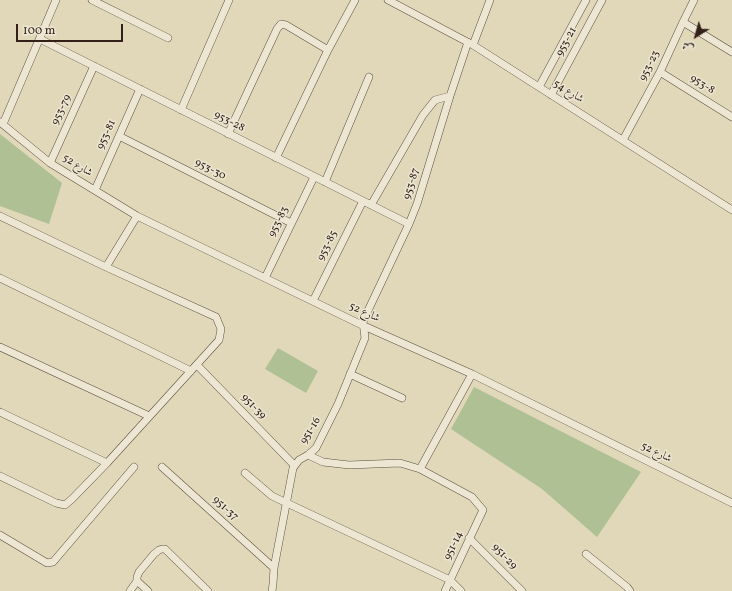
<!DOCTYPE html>
<meta charset="utf-8">
<style>
body{margin:0}
#map{position:relative;width:732px;height:591px;overflow:hidden;background:#e1d8ba;font-family:Vollkorn,Amiri,serif}
canvas{display:block}
.north{position:absolute;left:676px;top:16px;width:40px;height:40px;-webkit-text-stroke:3px #ece6d2;paint-order:stroke;rotate:217deg;font-size:11px;font-weight:700;line-height:16px;text-align:center;color:#332119}
.north::after{content:'';display:block;margin:auto;width:14px;height:18px;background:#332119;clip-path:polygon(50% 0,100% 100%,50% 72%,0 100%)}
.scale{position:absolute;left:16px;top:24px;width:107px;height:18px;box-sizing:border-box;border:2px solid #332119;border-top:0;padding-left:5px;font-size:12px;line-height:14px;white-space:nowrap;color:#332119;-webkit-text-stroke:3px #ece6d2;paint-order:stroke}
</style>
<div id="map">
<canvas width="732" height="591"></canvas>
<div class="north">ش</div>
<div class="scale">100 m</div>
</div>
<script>
const c = document.querySelector('canvas').getContext('2d');
c.lineJoin = 'round';
function fill(path, color) { c.fillStyle = color; c.fill(path, 'evenodd'); }
const toPath = rows => new Path2D(rows.map(r => 'M' + r).join(''));
function strokePath(path, color, width, dash) { c.strokeStyle = color; c.lineWidth = width; c.lineCap = dash ? 'butt' : 'round'; c.setLineDash(dash || []); c.stroke(path); }
function write(font, color, halo, rows, align = 'center') {
  c.font = font + ' Vollkorn,Amiri,serif'; c.lineWidth = 3; c.setLineDash([]); c.textBaseline = 'middle'; c.strokeStyle = halo; c.fillStyle = color; for (const [text, x, y, turn = 0] of rows) {
    c.save(); c.translate(x, y); c.rotate((+turn || 0) * Math.PI / 180); c.textAlign = isNaN(turn) ? turn : align; if (halo) c.strokeText(text, 0, 0); c.fillText(text, 0, 0); c.restore();
  }
}
const green = toPath([
 [0,134,62,183,49,224,0,206],
 [278,348,318,371,306,393,265,369],
 [474,387,641,472,597,537,542,489,451,429]
]);
const street = toPath([
 [92,0,168,38],
 [388,0,473,45,732,210],
 [683,22,732,52],
 [40,39,409,224],
 [473,45,490,0],
 [660,72,732,117],
 [539,87,586,0],
 [551,95,602,0],
 [181,110,229,0],
 [0,122,50,163,137,216,364,326,472,374,732,503],
 [3,124,56,0],
 [228,134,277,29,281,24,286,25,328,50],
 [119,136,291,223],
 [623,140,660,72,683,22,694,0],
 [276,158,328,50,355,0],
 [50,163,94,66],
 [325,182,369,77],
 [95,190,140,89],
 [371,205,423,115,435,100,450,96],
 [0,216,106,267,216,317,221,329,219,340,107,463,72,499,65,505,56,503,0,476],
 [106,267,137,216],
 [0,278,191,371],
 [265,278,314,177],
 [313,301,363,201],
 [0,347,149,416],
 [197,365,294,465],
 [350,374,402,398],
 [0,412,107,463],
 [308,455,323,462,349,465,400,463,420,469,472,497,483,510,445,591],
 [162,467,274,568],
 [420,469,472,374],
 [245,473,272,496,450,580,461,591],
 [0,535,47,563,53,562,134,467],
 [469,538,522,591],
 [586,554,627,587,630,591],
 [137,581,148,591],
 [130,591,137,581,137,577,139,572,154,554,159,550,162,549,165,549,208,591],
 [272,591,273,584,274,568,293,468,299,460,308,455,316,448,338,404,365,338,363,322,365,317,409,224,417,204,450,96,468,42]
]);
const streetNames = [
 ["953-21",567,42,-62],
 ["953-23",650,66,-64],
 ["953-8",702,85,32],
 ["شارع 54",568,92,32],
 ["953-79",62,110,-65],
 ["953-28",229,122,27],
 ["953-81",107,135,-66],
 ["شارع 52",77,166,31],
 ["953-30",210,170,27],
 ["953-87",412,184,-73],
 ["953-83",279,222,-64],
 ["953-85",328,246,-64],
 ["شارع 52",364,313,25],
 ["951-39",253,407,46],
 ["951-16",311,431,-59],
 ["شارع 52",656,453,26],
 ["951-37",225,509,42],
 ["951-14",454,546,-65],
 ["951-29",504,557,46]
];
fill(green, '#aec094');
strokePath(street, '#5e4f41', 8);
strokePath(street, '#ece6d2', 7);
write('11px', '#332119', '#ece6d2', streetNames);
</script>
